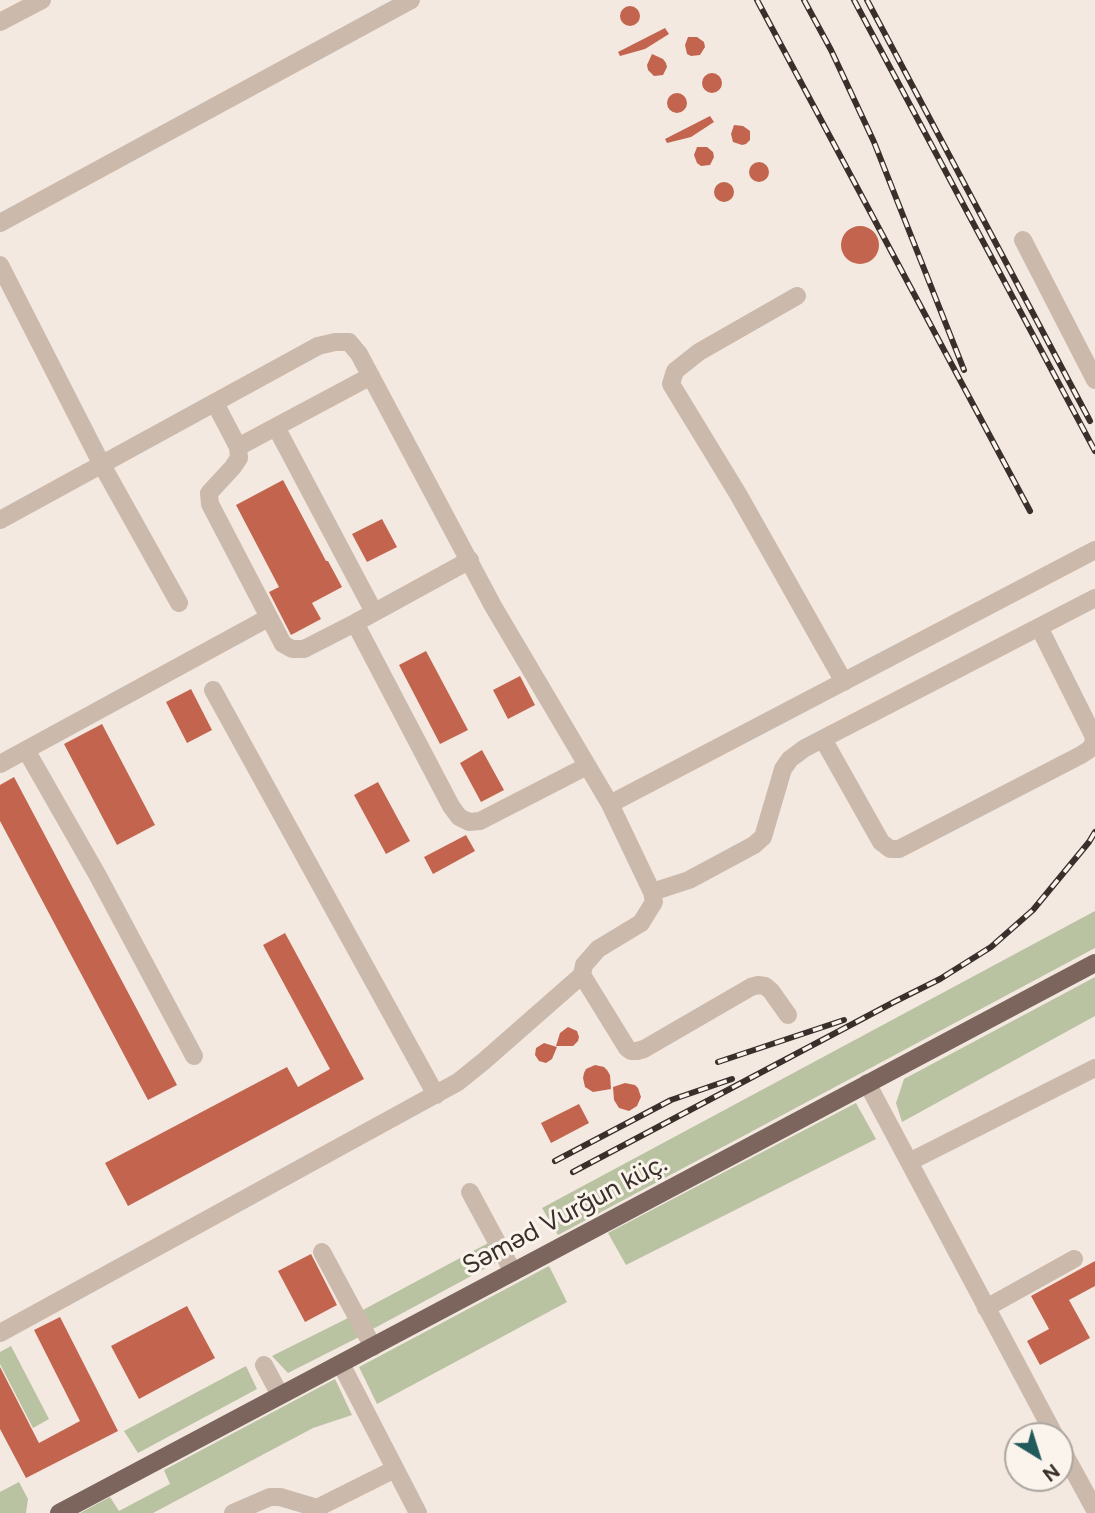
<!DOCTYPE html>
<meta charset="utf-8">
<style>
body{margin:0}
#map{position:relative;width:1095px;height:1513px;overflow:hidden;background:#f3e9e1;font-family:Figtree,sans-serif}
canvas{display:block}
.north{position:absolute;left:1004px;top:1422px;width:70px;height:70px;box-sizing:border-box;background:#faf4ed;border:2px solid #ada59f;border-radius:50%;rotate:142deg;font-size:19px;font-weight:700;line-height:28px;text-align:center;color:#3a2f2b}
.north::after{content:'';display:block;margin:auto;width:24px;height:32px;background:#215a5b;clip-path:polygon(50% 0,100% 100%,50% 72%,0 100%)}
</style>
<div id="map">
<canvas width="1095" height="1513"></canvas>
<div class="north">N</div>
</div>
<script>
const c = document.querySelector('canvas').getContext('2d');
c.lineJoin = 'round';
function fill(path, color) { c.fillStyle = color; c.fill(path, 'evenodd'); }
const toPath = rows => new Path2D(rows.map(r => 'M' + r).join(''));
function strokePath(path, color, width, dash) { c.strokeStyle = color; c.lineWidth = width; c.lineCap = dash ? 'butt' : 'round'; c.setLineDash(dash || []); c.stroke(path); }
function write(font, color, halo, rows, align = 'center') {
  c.font = font + ' Figtree,sans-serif'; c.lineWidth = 6; c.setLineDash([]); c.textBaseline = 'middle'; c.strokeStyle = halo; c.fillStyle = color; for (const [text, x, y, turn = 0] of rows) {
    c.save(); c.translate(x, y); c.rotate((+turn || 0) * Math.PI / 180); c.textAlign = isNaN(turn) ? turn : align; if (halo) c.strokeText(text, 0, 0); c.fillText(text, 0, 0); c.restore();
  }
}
const green = toPath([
 [1095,911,1095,948,558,1235,542,1208],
 [1095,977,1095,1016,902,1122,896,1103,904,1079],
 [856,1103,876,1139,626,1265,608,1233],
 [490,1242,499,1261,371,1330,361,1311],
 [549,1266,567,1302,377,1404,359,1367],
 [350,1317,361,1336,288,1373,272,1356],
 [11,1346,49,1419,33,1428,0,1364,0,1352],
 [246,1366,257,1389,138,1453,124,1431],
 [335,1379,352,1415,313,1428,153,1513,80,1513,110,1497,119,1511,170,1484,164,1470],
 [19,1482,28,1499,26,1513,0,1513,0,1492]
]);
const building = toPath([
 '620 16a10 10 0 1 1 20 0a10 10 0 1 1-20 0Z',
 [665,28,669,34,645,49,620,56,618,52],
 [688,37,697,37,704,42,705,47,700,55,691,56,687,54,685,45],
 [652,54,663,59,666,63,667,67,663,75,654,76,648,70,647,65],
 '702 83a10 10 0 1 1 20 0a10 10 0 1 1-20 0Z',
 '667 103a10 10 0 1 1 20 0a10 10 0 1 1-20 0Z',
 [710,116,714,122,691,137,667,143,665,139],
 [734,125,743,126,750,131,750,140,746,144,742,145,733,142,731,134],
 [697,147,707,147,713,152,714,157,710,165,701,166,697,163,694,155],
 '749 172a10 10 0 1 1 20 0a10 10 0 1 1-20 0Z',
 '714 192a10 10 0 1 1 20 0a10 10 0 1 1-20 0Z',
 '841 245a19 19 0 1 1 38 0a19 19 0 1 1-38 0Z',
 [283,480,326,561,328,561,342,587,312,603,321,619,291,635,269,592,279,587,236,505],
 [382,519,397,547,367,562,352,534],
 [426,651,468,730,440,744,399,665],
 [520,676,535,705,508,719,493,690],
 [191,689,212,730,187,743,166,702],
 [102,724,155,825,117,845,64,744],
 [482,750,504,790,481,802,460,763],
 [14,777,177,1085,148,1100,0,821,0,785],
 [378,782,410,841,386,854,354,795],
 [466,835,475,851,433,874,424,857],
 [285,933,364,1079,128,1206,105,1163,287,1067,298,1087,330,1069,263,945],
 [568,1027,577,1031,579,1037,578,1041,573,1046,556,1046,560,1033],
 [544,1043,557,1047,552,1059,546,1063,539,1061,535,1055,536,1048],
 [595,1065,604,1067,607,1070,610,1075,611,1089,593,1092,585,1087,583,1078,584,1073,586,1069],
 [625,1083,635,1085,638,1088,641,1097,637,1106,629,1111,619,1108,614,1100,613,1087],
 [579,1104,589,1123,551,1143,541,1123],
 [311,1254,337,1305,305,1322,278,1271],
 [1095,1261,1095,1286,1069,1300,1090,1338,1040,1365,1027,1341,1049,1329,1031,1296],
 [187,1306,215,1358,139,1399,111,1346],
 [60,1317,118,1431,26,1478,0,1429,0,1367,39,1443,80,1421,34,1330]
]);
const minor = toPath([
 [0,22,42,0],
 [0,223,411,0],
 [1023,240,1095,380],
 [0,265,102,465,179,603],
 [797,296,699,352,675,371,671,384,738,494,844,682],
 [215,403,238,447,239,458,233,467,209,493,210,504,283,644,292,649,304,649,355,623,470,560],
 [276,427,374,612],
 [238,447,371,376],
 [0,520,318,346,335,342,349,342,359,354,493,606,610,804],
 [355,623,451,806,459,817,469,822,480,821,587,766],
 [213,690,436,1095],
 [823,739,881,842,890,849,899,849,1081,755,1090,749,1094,742,1093,735,1039,627],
 [26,750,98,876,194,1056],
 [0,764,268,618],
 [652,892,689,880,754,845,763,837,783,769,790,759,805,748,1095,598],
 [788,1015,771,991,765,986,758,985,751,987,644,1049,637,1051,631,1051,627,1048,582,975,584,965,598,949,641,923,654,902,652,892,610,804,1095,550],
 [867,1083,1055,1436],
 [909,1162,1095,1068],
 [470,1192,513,1272],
 [322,1252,373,1347],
 [986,1308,1074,1259],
 [0,1333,458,1082,484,1061,582,975],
 [341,1364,418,1513],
 [264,1365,280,1395],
 [1060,1446,1095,1510],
 [233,1513,270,1497,280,1497,317,1508],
 [316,1513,317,1508,395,1469]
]);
const major = toPath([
 [59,1513,1095,963]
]);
const rail = toPath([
 [757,0,1030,511],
 [804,0,831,50,874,142,964,370],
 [854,0,1095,451],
 [867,0,1090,421],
 [718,1062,844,1020],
 [555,1161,671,1100,732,1079],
 [573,1172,894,1002,940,979,991,947,1033,910,1089,842,1095,832]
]);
const streetNames = [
 ["Səməd Vurğun küç.",565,1215,-28]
];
fill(green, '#b9c2a1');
fill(building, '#c3644f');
strokePath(minor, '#cbb9ac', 18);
strokePath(major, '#7b655d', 18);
strokePath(rail, '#3a2f2b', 6);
strokePath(rail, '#faf4ed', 3.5, [10]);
write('26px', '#3a2f2b', '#faf4ed', streetNames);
</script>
